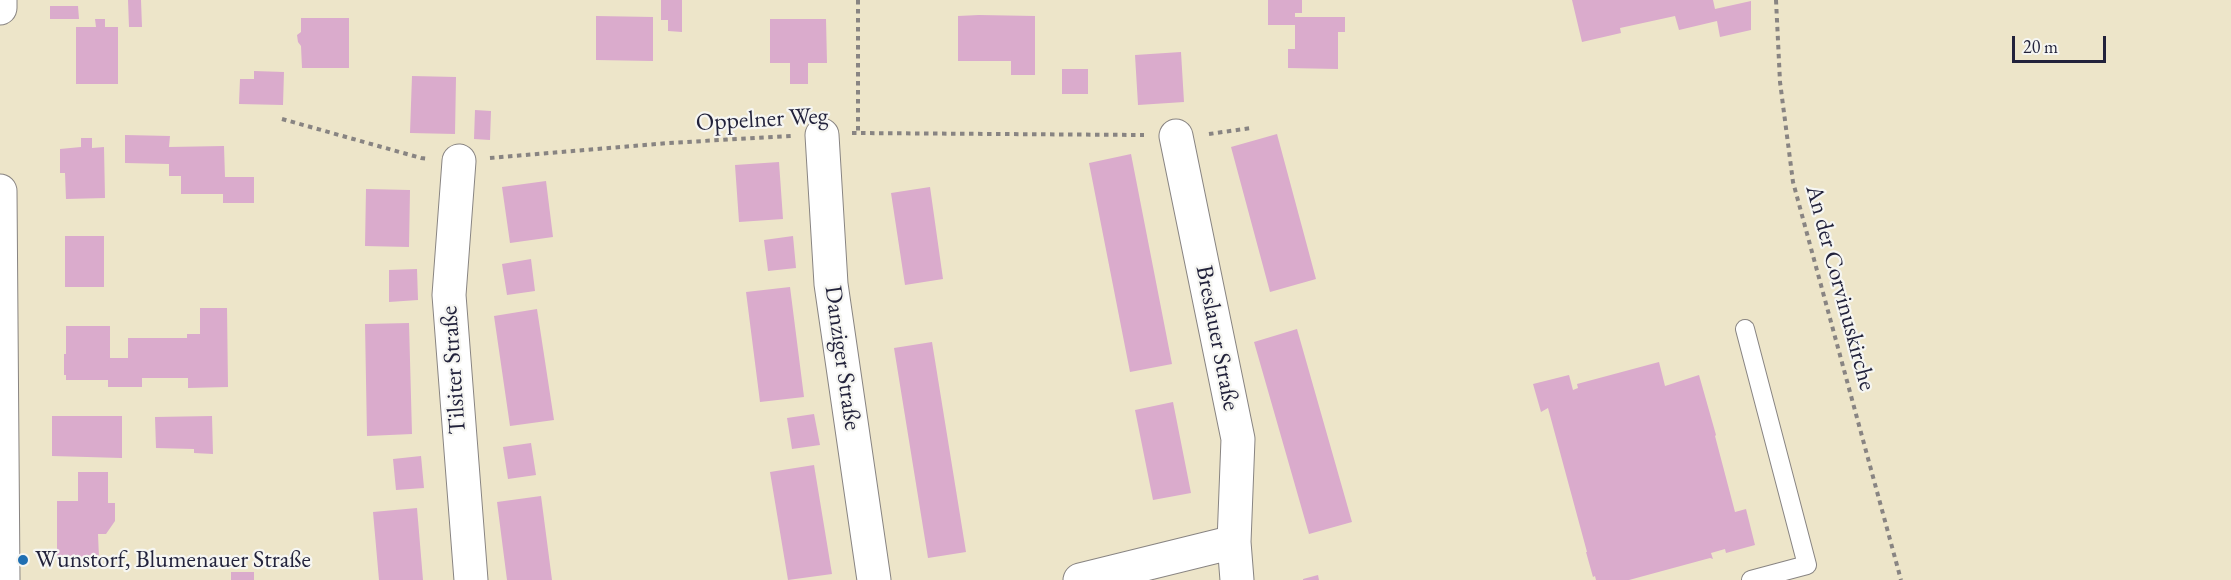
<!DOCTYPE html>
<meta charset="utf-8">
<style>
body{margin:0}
#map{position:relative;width:2231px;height:580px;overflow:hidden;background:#ede5c9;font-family:"EB Garamond",serif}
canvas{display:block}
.scale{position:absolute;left:2012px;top:36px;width:94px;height:27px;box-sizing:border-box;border:3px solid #22223b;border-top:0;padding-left:8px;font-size:18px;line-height:21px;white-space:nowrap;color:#22223b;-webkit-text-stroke:4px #f6f6f2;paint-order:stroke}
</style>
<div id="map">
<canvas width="2231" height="580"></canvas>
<div class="scale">20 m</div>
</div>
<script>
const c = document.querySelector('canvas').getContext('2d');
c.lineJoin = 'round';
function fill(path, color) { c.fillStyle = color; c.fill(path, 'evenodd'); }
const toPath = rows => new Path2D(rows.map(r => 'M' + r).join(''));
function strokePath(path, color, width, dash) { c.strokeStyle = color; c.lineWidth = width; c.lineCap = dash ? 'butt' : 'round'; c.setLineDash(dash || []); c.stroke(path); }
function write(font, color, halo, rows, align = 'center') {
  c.font = font + ' "EB Garamond",serif'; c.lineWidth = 4.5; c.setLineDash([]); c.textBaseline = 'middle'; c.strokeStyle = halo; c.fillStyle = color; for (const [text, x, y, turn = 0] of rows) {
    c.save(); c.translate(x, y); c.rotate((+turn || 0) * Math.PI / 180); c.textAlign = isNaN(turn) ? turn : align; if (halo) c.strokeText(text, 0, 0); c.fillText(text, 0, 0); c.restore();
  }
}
const building = toPath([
 [128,0,141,0,142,27,129,27],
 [661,0,682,0,682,32,668,31,668,20,661,20],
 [1268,0,1302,0,1302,13,1295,13,1295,17,1345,17,1345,32,1338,32,1338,69,1288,68,1288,49,1295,49,1295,25,1268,25],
 [1572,0,1713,0,1715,9,1751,1,1751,30,1720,37,1717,21,1679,30,1675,16,1620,28,1621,33,1582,42],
 [50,6,78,6,79,19,50,19],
 [979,15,1035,16,1035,75,1011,75,1011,61,958,61,958,16],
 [596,16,653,17,653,61,596,60],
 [301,18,349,18,349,68,302,68,301,46,298,42,297,35,301,32],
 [95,19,105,19,105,27,118,27,118,84,76,84,76,27,96,27],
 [770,19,826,19,827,63,808,63,808,84,790,84,790,63,770,63],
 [1181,52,1184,102,1138,105,1135,55],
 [1062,69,1088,69,1088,94,1062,94],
 [254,71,284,72,283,105,239,104,240,79,254,79],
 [412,76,456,77,455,134,410,133],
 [475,110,491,111,490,140,474,139],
 [1277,134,1316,279,1270,292,1231,147],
 [125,135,170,136,169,147,224,146,225,177,254,177,254,203,223,203,223,194,181,194,181,176,169,176,169,164,125,163],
 [81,138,92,138,92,148,104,147,105,198,66,199,65,173,60,173,60,149,81,147],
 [1131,154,1172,364,1130,372,1089,163],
 [779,162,783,219,739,222,735,165],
 [546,181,553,237,510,243,502,187],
 [930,187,943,279,905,285,891,193],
 [366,189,410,190,409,247,365,246],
 [65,236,104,236,104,287,65,287],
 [793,236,796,268,768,271,764,240],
 [531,259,535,291,507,295,502,264],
 [417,269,418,300,389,302,389,270],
 [790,287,804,397,760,402,746,292],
 [200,308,227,308,228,387,188,388,188,378,142,378,142,387,108,387,108,380,66,380,66,375,64,375,64,354,66,354,66,326,110,326,110,358,128,358,128,338,187,338,187,334,200,334],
 [537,309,554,420,510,426,494,316],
 [409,323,412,434,367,436,365,324],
 [1297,329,1352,522,1309,534,1254,342],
 [932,342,966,552,928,558,894,348],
 [1659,362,1665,386,1699,375,1716,435,1715,436,1735,512,1746,509,1755,545,1726,553,1725,549,1711,553,1713,559,1710,558,1629,580,1596,580,1595,576,1593,577,1586,552,1587,552,1548,408,1541,412,1533,384,1569,375,1573,390,1578,388,1577,384],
 [1173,402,1191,493,1153,500,1135,410],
 [814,414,820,445,792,449,787,418],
 [52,416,122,416,122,458,52,456],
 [212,416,213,454,194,453,194,449,156,448,155,417],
 [531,443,536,475,508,479,503,447],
 [421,456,424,488,396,490,393,459],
 [814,465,832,574,788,580,770,472],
 [78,472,108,472,108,503,115,503,115,521,106,534,98,534,99,558,57,558,57,501,78,501],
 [541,496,552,580,507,580,497,502],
 [417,508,423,580,379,580,373,512],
 [231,572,254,572,254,580,231,580],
 [1318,575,1319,580,1303,580,1303,579]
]);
const path = toPath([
 [858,0,858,132],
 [1776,0,1780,82,1793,182,1901,580],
 [282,119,421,158,429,159],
 [852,133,1144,135],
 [1209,134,1251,128],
 [490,158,668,143,791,136]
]);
const service = toPath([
 [1745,329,1807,565,1751,580]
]);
const minor = toPath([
 [822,135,831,284,874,580],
 [1176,136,1238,439,1234,542,1237,580],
 [459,161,449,295,471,580],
 [1080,580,1234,542]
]);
const tertiary = toPath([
 [0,8,0,0],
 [0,191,3,580]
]);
const markers = [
 [23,560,6,"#1f6fb2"]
];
const streetNames = [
 ["Oppelner Weg",762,120,-3],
 ["An der Corvinuskirche",1840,288,75],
 ["Breslauer Straße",1217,338,79],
 ["Danziger Straße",842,358,82],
 ["Tilsiter Straße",454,370,-94]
];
const poiNames = [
 ["Wunstorf, Blumenauer Straße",35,560]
];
fill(building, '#daabcc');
strokePath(service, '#888482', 20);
strokePath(minor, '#888482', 35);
strokePath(tertiary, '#888482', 35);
strokePath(path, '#888482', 4, [4.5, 4.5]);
strokePath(service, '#fff', 18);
strokePath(minor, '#fff', 33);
strokePath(tertiary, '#fff', 33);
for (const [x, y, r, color] of markers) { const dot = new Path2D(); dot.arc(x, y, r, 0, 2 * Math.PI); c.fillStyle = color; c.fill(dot); strokePath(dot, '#f6f6f2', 2); }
write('24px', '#22223b', '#f6f6f2', streetNames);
write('24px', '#22223b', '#f6f6f2', poiNames, 'left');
</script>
